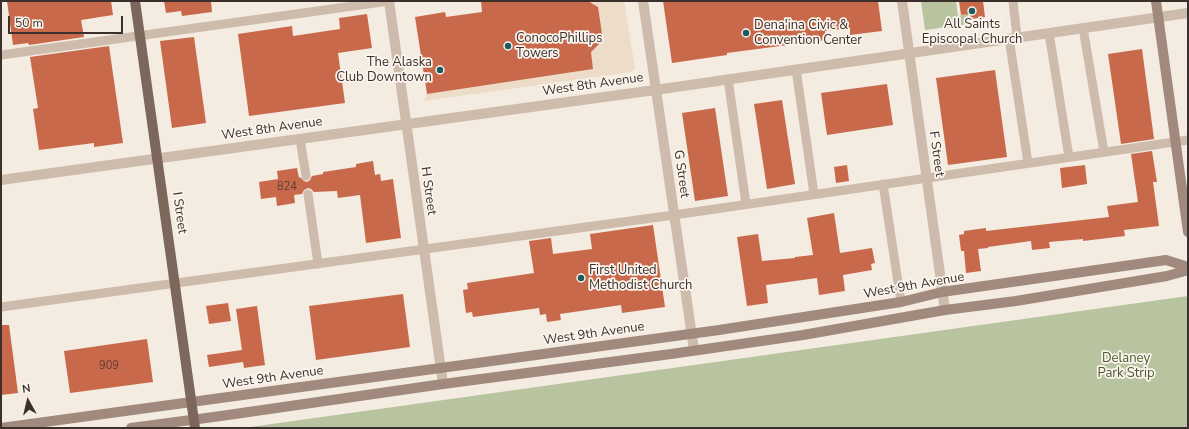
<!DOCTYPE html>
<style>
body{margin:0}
#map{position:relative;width:1189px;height:429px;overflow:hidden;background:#f4ebe1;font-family:"Nunito Sans",sans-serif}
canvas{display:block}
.frame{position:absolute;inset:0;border:2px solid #3b302b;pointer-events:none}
.north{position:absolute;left:8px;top:381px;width:40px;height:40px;-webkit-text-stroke:3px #fbf5ee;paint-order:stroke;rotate:352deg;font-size:11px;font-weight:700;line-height:16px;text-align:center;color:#3b302b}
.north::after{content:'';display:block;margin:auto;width:14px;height:18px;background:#3b302b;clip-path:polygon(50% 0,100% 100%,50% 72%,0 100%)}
.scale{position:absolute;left:8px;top:16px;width:115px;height:18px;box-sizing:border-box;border:2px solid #3b302b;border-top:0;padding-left:5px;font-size:12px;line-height:14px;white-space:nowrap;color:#3b302b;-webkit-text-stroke:3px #fbf5ee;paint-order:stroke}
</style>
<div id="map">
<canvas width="1189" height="429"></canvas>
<div class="frame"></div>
<div class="north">N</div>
<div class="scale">50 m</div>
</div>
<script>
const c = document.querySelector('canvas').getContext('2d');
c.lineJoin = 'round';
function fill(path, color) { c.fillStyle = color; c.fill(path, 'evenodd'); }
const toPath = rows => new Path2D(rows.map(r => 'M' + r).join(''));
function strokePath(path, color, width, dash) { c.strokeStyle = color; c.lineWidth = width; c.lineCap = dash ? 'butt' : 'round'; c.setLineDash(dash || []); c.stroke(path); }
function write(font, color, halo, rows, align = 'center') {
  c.font = font + ' "Nunito Sans",sans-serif'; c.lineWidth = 3.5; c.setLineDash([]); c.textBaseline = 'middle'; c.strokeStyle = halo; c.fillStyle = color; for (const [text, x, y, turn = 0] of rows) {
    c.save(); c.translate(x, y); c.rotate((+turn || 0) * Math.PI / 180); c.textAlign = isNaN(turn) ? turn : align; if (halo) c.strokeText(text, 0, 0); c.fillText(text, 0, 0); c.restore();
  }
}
const green = toPath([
 [921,1,956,1,958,16,968,14,969,24,925,30],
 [1188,296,1188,428,243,428]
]);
const plaza = toPath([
 [588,1,624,1,635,68,631,72,424,101,427,94,593,69,591,52,603,40,598,7]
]);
const building = toPath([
 [7,1,111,1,113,15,81,20,84,37,29,45,28,43,13,45],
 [164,1,211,1,212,12,182,16,181,11,166,13],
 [481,1,588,1,598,7,603,40,591,52,593,69,427,94,415,17,445,12,446,17,482,12],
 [663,1,878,1,882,31,850,35,850,28,825,31,826,40,727,53,727,55,672,63],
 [959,1,983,1,985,17,971,19,970,14,961,15],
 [367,14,372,48,338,53,345,103,249,116,238,34,292,26,293,36,340,29,339,18],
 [194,37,206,123,172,128,160,41],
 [109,46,123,143,94,147,94,143,39,150,33,109,38,108,30,57],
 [1142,49,1154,139,1121,144,1108,54],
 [995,70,1007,157,948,165,936,78],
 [887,84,893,125,827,135,821,93],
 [782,100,795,184,767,189,754,104],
 [715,108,728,196,695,201,682,113],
 [1152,151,1157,182,1153,182,1159,226,1124,230,1125,236,1083,241,1083,239,1049,242,1050,248,1032,250,1031,241,988,247,988,248,978,249,981,271,966,273,964,251,961,251,959,235,964,234,964,231,986,228,986,231,1109,217,1107,206,1138,202,1131,154],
 [373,161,375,175,380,174,381,181,393,179,401,238,366,243,360,195,338,198,337,191,314,192,311,189,308,188,304,190,302,194,294,195,295,203,277,206,276,197,261,199,259,182,278,179,277,171,297,168,299,178,300,177,304,181,307,182,310,180,312,176,323,174,323,172,356,167,356,164],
 [847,165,849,181,836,183,834,167],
 [1085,165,1087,184,1062,188,1060,168],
 [834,213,840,253,872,248,875,263,871,264,872,270,843,275,845,291,819,295,817,278,766,285,768,303,747,306,737,237,758,234,762,261,795,258,795,257,813,255,807,218],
 [653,225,665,307,622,313,621,305,560,314,561,320,547,322,546,314,540,315,539,308,473,317,472,312,466,313,463,290,468,289,467,283,534,273,529,241,551,238,553,254,592,249,590,234],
 [403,294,410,347,316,360,309,306],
 [228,303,231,321,209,324,206,306],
 [257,306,265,365,244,368,243,362,209,367,207,355,242,350,236,309],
 [1,325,9,325,18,393,1,395],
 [147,339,153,382,70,393,64,351]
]);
const lane = toPath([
 [1013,1,1017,37],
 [1083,28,1104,152],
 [1049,33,1069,157],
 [1009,38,1028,163],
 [1,55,389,1],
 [796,69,814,194],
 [728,79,746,204],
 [300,139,306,176],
 [883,184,901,302],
 [308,194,318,264],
 [1,307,674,215,1188,140]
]);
const street = toPath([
 [389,1,443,384],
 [643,1,694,350],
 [902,1,945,310],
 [1,180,655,90,1188,13]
]);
const secondary = toPath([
 [1156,1,1188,232],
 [1,428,719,330,901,302,942,292,1166,260,1188,267],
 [131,428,221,416,443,384,671,354,803,335,945,310,1016,301,1167,276,1188,270]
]);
const primary = toPath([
 [135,1,195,428]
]);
const markers = [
 [972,11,4,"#1f5a5e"],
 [746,33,4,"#1f5a5e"],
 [508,46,4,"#1f5a5e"],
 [440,70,4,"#1f5a5e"],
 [581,278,4,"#1f5a5e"]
];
const numberNames = [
 ["824",287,187],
 ["909",109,366]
];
const poiNames = [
 ["All Saints",972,25,"center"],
 ["Episcopal Church",972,40,"center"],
 ["Dena'ina Civic &",754,26],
 ["Convention Center",754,41],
 ["ConocoPhillips",516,39],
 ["Towers",516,54],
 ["The Alaska",432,63,"right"],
 ["Club Downtown",432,78,"right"],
 ["First United",589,271],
 ["Methodist Church",589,286]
];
const streetNames = [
 ["West 8th Avenue",593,85,-8],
 ["West 8th Avenue",272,129,-8],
 ["F Street",936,154,82],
 ["G Street",681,174,82],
 ["H Street",428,191,82],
 ["I Street",179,213,82],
 ["West 9th Avenue",914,286,-10],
 ["West 9th Avenue",594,334,-8],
 ["West 9th Avenue",273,378,-8]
];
const parkNames = [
 ["Delaney",1126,359],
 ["Park Strip",1126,374]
];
fill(green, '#b8c4a0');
fill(plaza, '#ecdcc8');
fill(building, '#c8694b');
strokePath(lane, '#cdbbac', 9);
strokePath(street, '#cdbbac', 10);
strokePath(secondary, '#a18a7d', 10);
strokePath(primary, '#7d675c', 10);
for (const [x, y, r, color] of markers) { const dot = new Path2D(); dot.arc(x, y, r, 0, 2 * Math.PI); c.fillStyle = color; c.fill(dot); strokePath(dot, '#fbf5ee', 1.5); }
write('11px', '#5e3e33', null, numberNames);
write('13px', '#3b302b', '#fbf5ee', poiNames, 'left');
write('13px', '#3b302b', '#fbf5ee', streetNames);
write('13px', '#4a5a2e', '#fbf5ee', parkNames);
</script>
